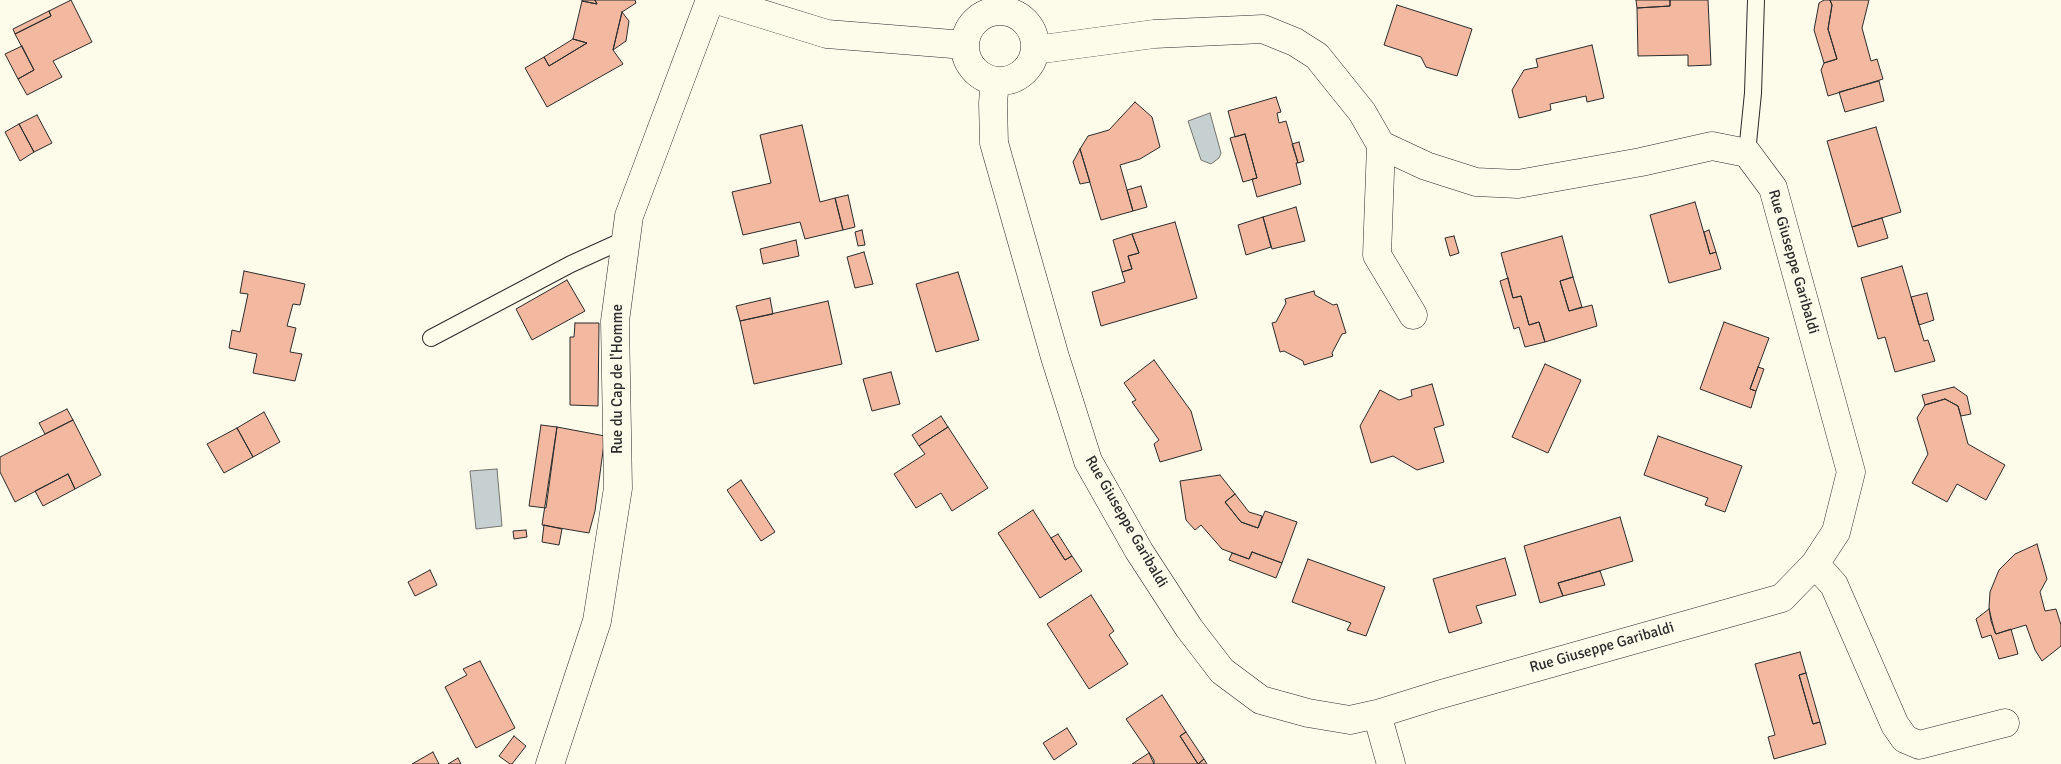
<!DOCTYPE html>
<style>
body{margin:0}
canvas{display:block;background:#fdfbea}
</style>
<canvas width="2061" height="764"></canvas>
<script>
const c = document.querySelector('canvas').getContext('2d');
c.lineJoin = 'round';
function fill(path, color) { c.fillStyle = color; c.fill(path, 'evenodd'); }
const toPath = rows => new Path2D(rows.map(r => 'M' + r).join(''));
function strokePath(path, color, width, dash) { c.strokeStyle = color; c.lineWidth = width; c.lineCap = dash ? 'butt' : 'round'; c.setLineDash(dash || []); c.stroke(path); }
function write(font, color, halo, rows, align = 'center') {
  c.font = font + ' Signika,sans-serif'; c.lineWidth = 4; c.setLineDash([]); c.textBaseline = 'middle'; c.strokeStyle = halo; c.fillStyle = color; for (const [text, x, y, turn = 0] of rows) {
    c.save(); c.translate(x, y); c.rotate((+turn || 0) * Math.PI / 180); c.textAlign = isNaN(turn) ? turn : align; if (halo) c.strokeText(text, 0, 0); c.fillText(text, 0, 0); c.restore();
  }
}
const water = toPath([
 [1210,113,1221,153,1219,158,1211,164,1201,160,1188,121,1210,113],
 [497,469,502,526,476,529,470,471,497,469]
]);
const building = toPath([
 [71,0,92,42,53,61,62,77,27,95,18,79,34,70,15,34,51,16,49,11,71,0],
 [582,0,595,0,597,4,582,1,582,0],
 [595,0,635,0,636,3,622,12,613,50,623,64,547,107,525,68,544,57,549,66,587,43,573,39,582,1,597,4,595,0],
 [1636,0,1670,0,1670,6,1637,8,1636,0],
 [1670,0,1708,0,1711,65,1688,66,1688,55,1638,56,1637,8,1670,6,1670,0],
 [1824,0,1830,0,1832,5,1828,29,1837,59,1824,63,1814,30,1819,3,1824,0],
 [1830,0,1869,0,1862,28,1871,61,1877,59,1883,79,1828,96,1821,70,1824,63,1837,59,1828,29,1832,5,1830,0],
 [1397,5,1472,29,1457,76,1426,67,1421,57,1384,45,1397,5],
 [49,11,51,16,15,34,13,29,49,11],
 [622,12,629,21,626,41,613,50,622,12],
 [573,39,587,43,549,66,544,57,573,39],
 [1592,45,1604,98,1587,102,1586,96,1550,104,1551,110,1519,118,1512,90,1524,70,1538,67,1536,59,1592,45],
 [22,46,34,70,18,79,5,54,22,46],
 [1879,81,1884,101,1845,112,1839,92,1879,81],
 [1276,97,1281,112,1277,113,1279,123,1286,121,1298,163,1296,163,1301,184,1257,197,1252,179,1257,178,1245,134,1235,137,1228,111,1276,97],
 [1135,102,1152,117,1160,147,1140,159,1120,165,1133,211,1101,220,1080,149,1088,136,1109,130,1135,102],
 [37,115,52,143,34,152,19,124,37,115],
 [19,124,34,152,20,161,5,132,19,124],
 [802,125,820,202,835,198,843,230,805,239,800,222,743,235,732,192,771,183,760,135,802,125],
 [1876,127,1901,212,1852,227,1827,141,1876,127],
 [1245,134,1257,178,1243,182,1230,138,1245,134],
 [1299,142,1304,161,1298,163,1292,144,1299,142],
 [1080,149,1090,182,1080,184,1073,162,1080,149],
 [1141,186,1147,207,1133,211,1127,190,1141,186],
 [848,195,855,227,843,230,835,198,848,195],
 [1695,202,1710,254,1716,252,1721,269,1669,283,1650,215,1695,202],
 [1296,207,1305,241,1272,249,1263,217,1296,207],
 [1263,217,1271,247,1246,255,1238,225,1263,217],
 [1882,218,1888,238,1858,247,1852,227,1882,218],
 [1175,222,1197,298,1101,326,1092,292,1125,282,1122,272,1132,269,1128,256,1139,253,1132,234,1175,222],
 [862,230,865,245,858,246,855,232,862,230],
 [1709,230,1716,252,1710,254,1704,232,1709,230],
 [1132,234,1139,253,1128,256,1132,269,1122,272,1113,240,1132,234],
 [1454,236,1459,253,1450,256,1445,238,1454,236],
 [1562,236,1573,277,1560,281,1569,311,1592,305,1597,326,1545,342,1539,322,1529,325,1521,296,1513,298,1501,253,1562,236],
 [796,240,799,256,763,264,760,249,796,240],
 [864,252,873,284,855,288,847,257,864,252],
 [1902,266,1924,341,1928,340,1935,361,1895,372,1885,337,1878,339,1861,278,1902,266],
 [244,271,305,284,300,305,293,304,287,326,296,328,290,352,302,354,295,381,253,373,257,354,229,348,232,330,240,332,248,294,240,293,244,271],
 [958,272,979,340,936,352,916,284,958,272],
 [1573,277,1582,307,1569,311,1560,281,1573,277],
 [1508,278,1513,298,1521,296,1529,325,1539,322,1545,342,1525,347,1519,327,1514,329,1500,281,1508,278],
 [567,280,585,311,532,340,516,309,567,280],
 [1314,291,1315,295,1333,305,1337,304,1346,333,1342,334,1332,353,1333,356,1304,365,1303,361,1284,351,1280,352,1272,323,1276,322,1286,303,1285,299,1314,291],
 [1927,293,1934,320,1919,325,1911,297,1927,293],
 [770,298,773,314,740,321,736,306,770,298],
 [828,301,842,364,754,384,740,321,828,301],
 [1724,322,1769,338,1750,389,1756,391,1751,408,1700,389,1724,322],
 [575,323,599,323,598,406,570,405,570,337,574,337,575,323],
 [1154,360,1191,411,1202,450,1160,462,1154,444,1159,440,1132,402,1136,400,1124,383,1154,360],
 [1545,364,1581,380,1548,453,1512,437,1545,364],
 [1758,367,1764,369,1756,391,1750,389,1758,367],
 [891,372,900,404,872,411,863,379,891,372],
 [1432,384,1444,425,1434,428,1444,462,1417,470,1393,456,1371,463,1360,426,1380,390,1399,400,1412,396,1411,390,1432,384],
 [1954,387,1967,396,1971,414,1961,416,1958,406,1945,399,1925,405,1922,395,1954,387],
 [1945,399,1958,406,1968,444,2005,465,1986,500,1957,484,1947,502,1912,483,1928,454,1917,418,1925,405,1945,399],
 [67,409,73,420,45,434,39,423,67,409],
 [264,412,280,442,253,457,237,428,264,412],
 [941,416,948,427,919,446,912,435,941,416],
 [73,420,101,475,75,489,68,474,15,502,0,472,0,457,73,420],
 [541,425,557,427,546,508,529,506,541,425],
 [557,427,605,436,595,511,589,533,542,525,557,427],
 [948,427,988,488,952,511,941,493,916,508,894,474,925,454,919,446,948,427],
 [237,428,253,457,224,473,207,444,237,428],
 [1658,436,1742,466,1725,512,1705,505,1708,498,1644,475,1658,436],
 [68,474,75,489,43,506,35,491,68,474],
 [1220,475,1235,494,1225,502,1241,522,1258,528,1265,511,1297,522,1282,563,1252,552,1249,559,1222,549,1201,525,1195,530,1186,520,1180,481,1220,475],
 [741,480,775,532,761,541,727,490,741,480],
 [1235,494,1249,512,1262,516,1258,528,1241,522,1225,502,1235,494],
 [1033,510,1065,560,1072,556,1082,571,1040,598,998,533,1033,510],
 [1620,517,1633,561,1558,583,1563,596,1540,603,1524,546,1620,517],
 [544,525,562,529,559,545,542,542,544,525],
 [526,530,527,537,514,539,513,531,526,530],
 [1058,534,1072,556,1065,560,1051,538,1058,534],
 [2037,544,2047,579,2040,592,2045,611,2056,609,2061,625,2061,646,2042,661,2035,650,2026,625,1996,634,1991,621,1989,607,1990,592,1999,570,2015,554,2037,544],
 [1252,552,1282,563,1276,578,1229,560,1232,553,1249,559,1252,552],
 [1505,558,1516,595,1476,606,1482,623,1449,633,1433,579,1505,558],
 [1308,559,1385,587,1366,636,1347,630,1351,623,1292,602,1308,559],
 [430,570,437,585,415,596,408,582,430,570],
 [1600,571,1605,585,1563,596,1558,583,1600,571],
 [1091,595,1114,631,1109,635,1128,664,1089,689,1047,624,1091,595],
 [1989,609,1995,633,1996,634,2011,629,2018,654,1999,659,1991,635,1982,638,1976,619,1989,609],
 [1800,652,1806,673,1799,675,1813,724,1820,722,1826,744,1774,759,1768,737,1775,735,1755,664,1800,652],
 [480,661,515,728,476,748,445,687,467,675,463,669,480,661],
 [1806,673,1820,722,1813,724,1799,675,1806,673],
 [1162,695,1186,732,1180,736,1198,764,1204,759,1207,764,1154,764,1154,760,1126,719,1162,695],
 [1067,728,1077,744,1054,760,1043,743,1067,728],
 [1186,732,1204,759,1198,764,1180,736,1186,732],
 [514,736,526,746,512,764,510,764,499,756,514,736],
 [433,752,439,764,412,764,433,752],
 [1149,753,1154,764,1132,764,1149,753],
 [458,758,461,764,448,764,458,758]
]);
const lane = toPath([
 [1747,153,1753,93,1756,0],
 [431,338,571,264,626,239]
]);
const street = toPath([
 [717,0,827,34,965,45],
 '965 46a35 35 0 1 1 70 0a35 35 0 1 1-70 0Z',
 [995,81,993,103,994,143,1055,357,1088,461,1139,551,1189,628,1222,671,1261,700,1308,713,1350,720,1377,714,1438,695,1782,598,1815,564,1836,532,1851,472,1773,188,1747,153,1712,146,1641,162,1518,184,1476,182,1426,166,1381,145,1362,112,1317,56,1295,42,1263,29,1154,34,1035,50],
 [1381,145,1377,255,1413,315],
 [1815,564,1834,585,1895,725,1905,739,1919,745,2005,723],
 [1377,714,1391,764],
 [550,764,597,621,618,488,615,321,629,216,710,0]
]);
const streetNames = [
 ["Rue Giuseppe Garibaldi",1793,262,74],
 ["Rue du Cap de l'Homme",618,379,-90],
 ["Rue Giuseppe Garibaldi",1126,522,60],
 ["Rue Giuseppe Garibaldi",1602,648,-16]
];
fill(water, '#c7d0d0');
strokePath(water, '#74746e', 1);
fill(building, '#f2b8a0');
strokePath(building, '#2b2b2b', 1);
strokePath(lane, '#2b2b2b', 18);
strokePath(street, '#2b2b2b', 29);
strokePath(lane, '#fdfbea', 16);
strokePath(street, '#fdfbea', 28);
write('15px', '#2b2b2b', '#fdfbea', streetNames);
</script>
